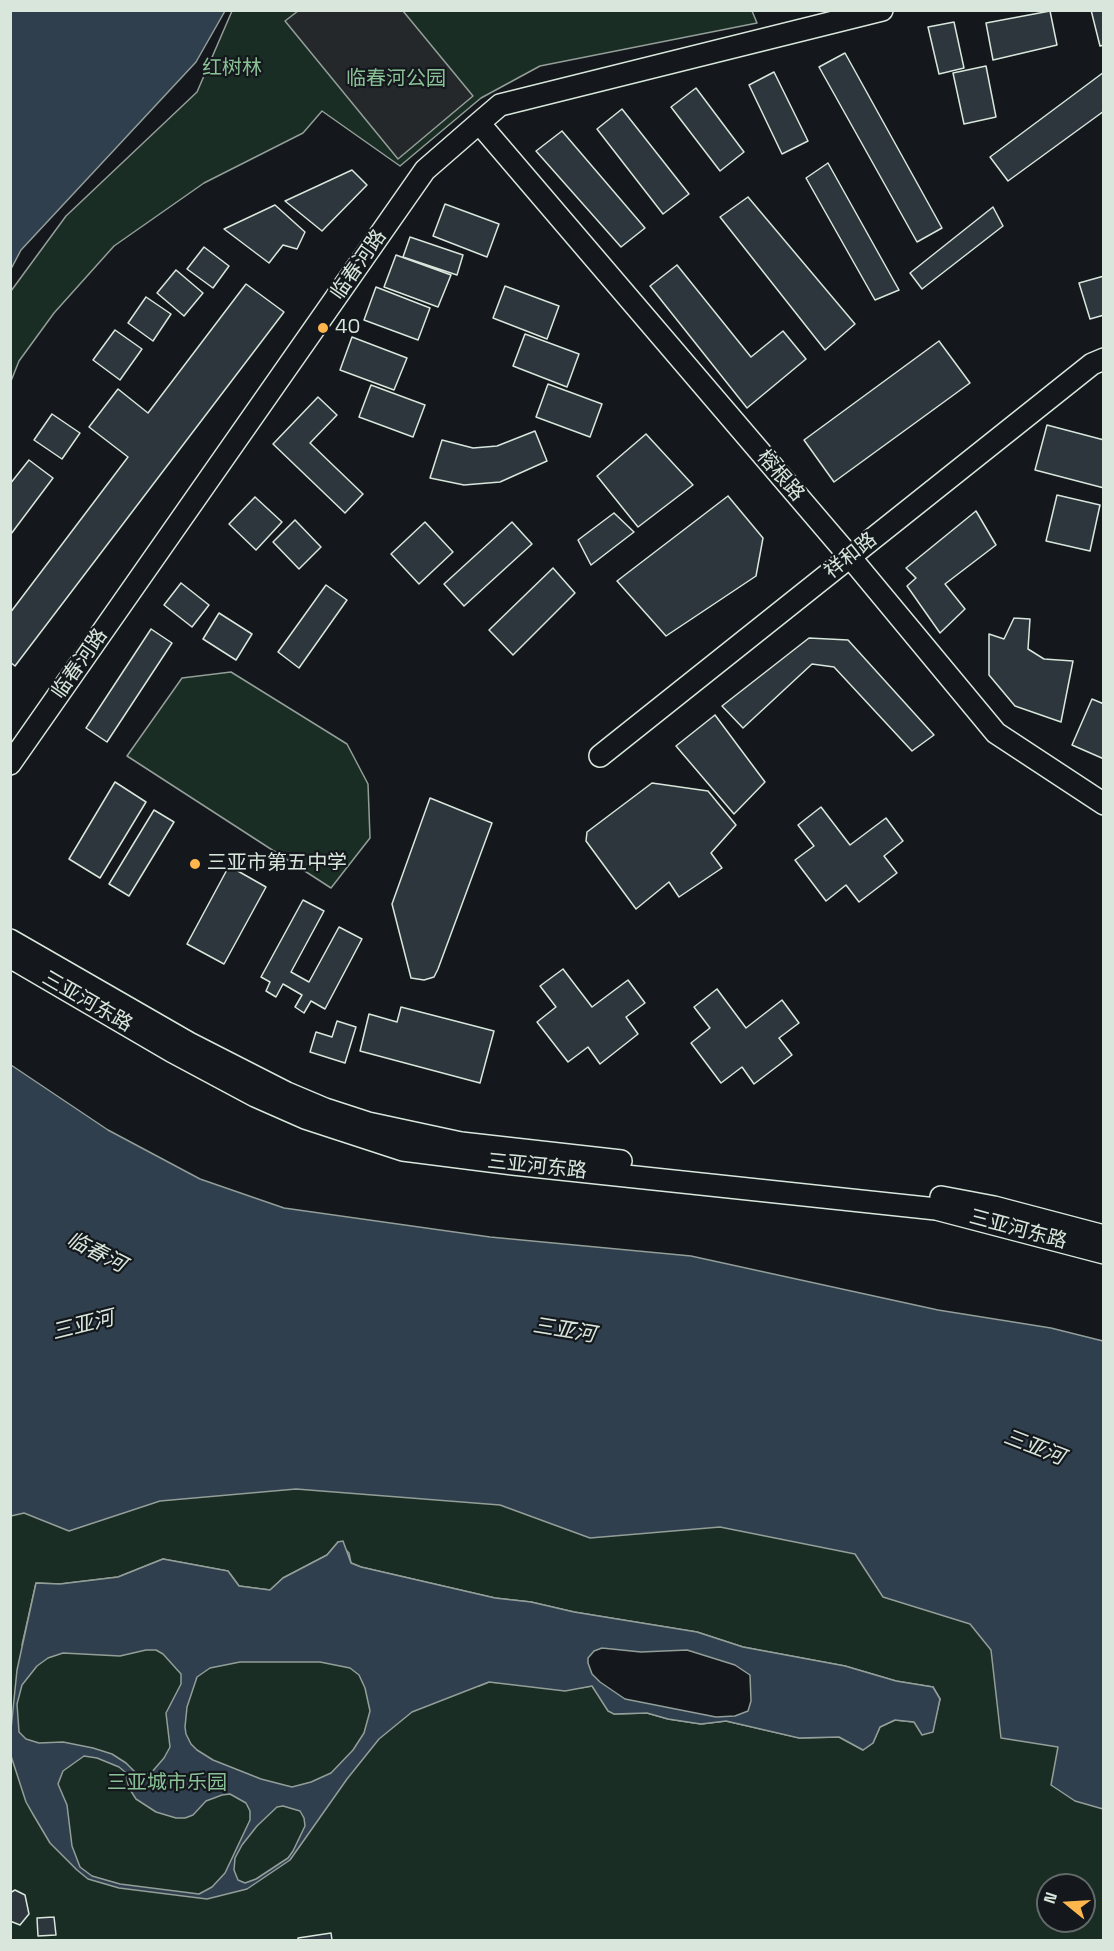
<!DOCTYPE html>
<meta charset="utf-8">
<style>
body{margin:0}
#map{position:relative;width:1114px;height:1951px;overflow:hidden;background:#14181c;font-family:"Space Grotesk",sans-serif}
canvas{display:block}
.frame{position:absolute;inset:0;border:12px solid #d8e6dc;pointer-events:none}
.north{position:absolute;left:1036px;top:1873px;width:60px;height:60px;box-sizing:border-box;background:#14181c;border:2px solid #626a69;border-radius:50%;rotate:288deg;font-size:16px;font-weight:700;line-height:24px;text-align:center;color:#d8e6dc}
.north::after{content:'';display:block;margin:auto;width:21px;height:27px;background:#ffb74d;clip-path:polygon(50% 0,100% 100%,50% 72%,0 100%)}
</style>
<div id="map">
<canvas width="1114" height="1951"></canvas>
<div class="frame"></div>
<div class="north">N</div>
</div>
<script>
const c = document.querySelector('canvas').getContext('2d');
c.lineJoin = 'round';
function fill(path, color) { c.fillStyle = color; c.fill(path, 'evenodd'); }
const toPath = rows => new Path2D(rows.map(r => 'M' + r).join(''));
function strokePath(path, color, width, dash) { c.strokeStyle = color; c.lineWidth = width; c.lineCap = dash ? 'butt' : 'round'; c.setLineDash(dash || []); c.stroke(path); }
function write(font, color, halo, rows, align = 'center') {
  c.font = font + ' "Space Grotesk","Noto Sans SC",sans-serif'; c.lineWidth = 4.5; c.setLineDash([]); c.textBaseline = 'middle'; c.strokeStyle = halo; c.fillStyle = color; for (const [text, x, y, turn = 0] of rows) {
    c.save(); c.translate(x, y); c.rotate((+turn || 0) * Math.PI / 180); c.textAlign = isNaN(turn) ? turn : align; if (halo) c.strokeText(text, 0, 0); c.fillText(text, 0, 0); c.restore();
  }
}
const green = toPath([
 [232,11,752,11,757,23,540,66,481,98,400,166,322,111,303,133,204,183,114,246,54,313,19,361,11,381,11,291,66,216,197,92,232,11],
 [231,672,347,744,368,784,370,838,331,888,127,756,182,678,231,672],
 [300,1479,695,1515,857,1546,970,1616,1060,1746,1103,1798,1103,1940,11,1940,10,1502,168,1487,300,1479],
 [338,1542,349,1553,351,1563,361,1567,495,1598,531,1602,574,1612,697,1632,743,1647,845,1666,896,1681,933,1687,940,1699,932,1732,914,1722,895,1720,880,1727,873,1743,863,1750,839,1737,800,1738,726,1721,701,1724,668,1719,647,1713,614,1714,592,1686,580,1688,489,1682,479,1686,118,1625,22,1645,36,1583,60,1584,118,1577,163,1559,228,1571,239,1586,270,1590,283,1578,327,1555,338,1542],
 [1048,1885,1084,1885,1084,1921,1048,1921,1048,1885]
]);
const parking = toPath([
 [298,11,403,11,473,96,398,159,285,21,298,11]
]);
const water = toPath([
 [11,10,225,11,196,62,21,250,11,269,11,10],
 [11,1065,108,1130,200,1179,284,1208,490,1237,691,1256,938,1310,1051,1328,1103,1341,1103,1809,1075,1801,1051,1785,1058,1747,1001,1738,991,1650,970,1624,883,1597,855,1554,720,1527,590,1538,500,1505,296,1489,160,1501,69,1531,24,1513,11,1516,11,1065],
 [343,1541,351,1563,361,1567,495,1598,531,1602,574,1612,697,1632,743,1647,845,1666,896,1681,933,1687,940,1699,933,1732,922,1735,914,1722,895,1720,880,1727,873,1743,863,1750,839,1737,799,1738,726,1721,701,1724,668,1719,647,1713,614,1714,608,1711,592,1686,565,1691,489,1682,412,1712,379,1739,347,1779,290,1860,247,1889,207,1899,119,1888,88,1879,77,1870,50,1843,34,1816,26,1802,11,1756,11,1729,17,1670,36,1583,60,1584,118,1577,163,1559,228,1571,239,1586,270,1590,283,1578,327,1555,338,1542,343,1541],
 [602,1648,641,1652,687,1650,735,1665,750,1675,751,1701,748,1711,735,1716,716,1717,625,1699,600,1682,592,1674,588,1663,588,1658,594,1651,602,1648],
 [146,1650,156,1650,163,1654,181,1674,181,1684,166,1713,170,1747,164,1758,151,1773,138,1775,126,1763,112,1754,93,1748,63,1742,39,1743,26,1739,19,1732,17,1704,22,1685,37,1666,48,1658,63,1653,120,1656,146,1650],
 [240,1662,320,1662,350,1668,359,1675,365,1688,370,1711,364,1733,353,1750,331,1773,311,1782,292,1787,261,1779,213,1760,197,1750,191,1744,186,1734,185,1727,187,1707,197,1677,210,1668,240,1662],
 [84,1756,97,1758,119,1767,125,1772,129,1788,136,1799,156,1812,176,1818,185,1818,193,1815,206,1801,222,1795,230,1794,246,1803,250,1811,250,1820,225,1873,212,1887,199,1894,120,1884,92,1876,80,1867,72,1846,67,1805,58,1784,63,1771,84,1756],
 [283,1806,300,1811,304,1818,305,1826,293,1851,288,1858,256,1879,245,1883,238,1880,234,1870,235,1858,242,1845,257,1826,277,1807,283,1806]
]);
const building = toPath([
 [1091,10,1104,10,1104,45,1100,46,1091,10],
 [1050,11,1057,45,993,60,986,23,1050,11],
 [954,22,964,68,939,74,928,27,954,22],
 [845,53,942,228,917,242,819,67,845,53],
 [986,66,996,117,964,124,953,73,986,66],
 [774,72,808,141,782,154,749,85,774,72],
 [1104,72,1104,111,1008,181,990,157,1104,72],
 [696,88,744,152,720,171,671,107,696,88],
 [622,109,689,194,663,214,597,129,622,109],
 [562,131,645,228,621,247,536,151,562,131],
 [828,163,899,290,875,300,806,178,828,163],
 [352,170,367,185,322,231,285,201,352,170],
 [748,197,855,324,825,350,720,217,748,197],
 [445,204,499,224,487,257,433,236,445,204],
 [275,205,305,232,297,249,283,245,269,263,224,229,275,205],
 [993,207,1003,226,922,289,910,273,993,207],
 [410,237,463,255,457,275,403,257,410,237],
 [204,247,229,266,213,288,187,269,204,247],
 [396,255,451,275,438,307,384,287,396,255],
 [677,265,751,357,783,331,806,359,747,408,650,286,677,265],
 [176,270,203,293,184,316,157,293,176,270],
 [1104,276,1104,315,1090,319,1079,283,1104,276],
 [246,284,284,312,15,666,10,662,10,613,128,457,89,427,118,389,148,413,246,284],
 [505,286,559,306,547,339,493,318,505,286],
 [376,287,430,308,418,340,364,320,376,287],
 [146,297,171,314,153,341,128,323,146,297],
 [115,330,142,349,120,380,93,360,115,330],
 [525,334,579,354,567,387,513,366,525,334],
 [352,337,407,358,394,390,340,370,352,337],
 [939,341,970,383,834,482,804,440,939,341],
 [548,384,602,404,590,437,536,417,548,384],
 [371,385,425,405,413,437,359,417,371,385],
 [318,397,337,415,310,443,363,494,345,513,273,444,318,397],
 [52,414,80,433,62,459,34,440,52,414],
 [1047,425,1104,440,1104,488,1035,470,1047,425],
 [535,431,547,461,500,482,464,485,430,478,442,440,473,448,497,446,535,431],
 [646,434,693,485,638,527,597,476,646,434],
 [29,460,53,478,11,534,10,484,29,460],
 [1057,495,1100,505,1090,551,1046,541,1057,495],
 [728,496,763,538,756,576,666,636,617,581,728,496],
 [255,497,282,522,256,550,229,524,255,497],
 [976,511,996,545,945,584,965,609,940,633,907,586,916,578,906,568,976,511],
 [614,513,634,532,591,565,578,540,614,513],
 [295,520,321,547,299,569,273,542,295,520],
 [425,522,453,552,419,584,391,554,425,522],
 [512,522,532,544,464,606,444,584,512,522],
 [553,568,575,593,513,655,489,630,553,568],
 [181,583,209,605,192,627,164,605,181,583],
 [326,585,347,600,299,668,278,652,326,585],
 [219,613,252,634,236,660,203,639,219,613],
 [1014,618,1030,619,1028,649,1044,659,1073,661,1061,722,1015,706,989,675,989,634,1004,639,1014,618],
 [151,629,172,643,107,742,86,728,151,629],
 [809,638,848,640,934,735,912,751,834,667,812,664,743,728,722,706,809,638],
 [1092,699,1104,704,1104,759,1072,745,1092,699],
 [715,715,765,782,734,814,676,746,715,715],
 [115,782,146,802,100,878,69,859,115,782],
 [652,783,708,791,736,825,711,853,722,868,679,897,669,882,636,909,586,841,587,832,652,783],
 [430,798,492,823,438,969,434,977,424,980,411,978,392,904,430,798],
 [821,807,850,845,886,818,903,841,884,856,897,873,859,902,846,885,826,901,795,860,814,846,798,825,821,807],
 [154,810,174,822,129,896,109,884,154,810],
 [229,866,266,887,224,964,187,944,229,866],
 [303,900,324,911,291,972,309,982,339,927,362,939,325,1009,311,1001,304,1013,295,1007,302,995,283,984,276,997,266,991,270,982,261,977,303,900],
 [563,969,592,1007,628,980,645,1003,626,1017,638,1034,600,1064,588,1047,568,1062,537,1022,556,1007,540,986,563,969],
 [717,989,746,1028,782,1000,799,1023,779,1038,792,1055,754,1084,742,1067,721,1083,691,1043,710,1028,694,1007,717,989],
 [401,1007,494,1031,480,1083,360,1051,369,1014,397,1022,401,1007],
 [337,1021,356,1027,345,1063,310,1052,316,1032,332,1037,337,1021],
 [15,1890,25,1895,29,1914,20,1925,10,1921,10,1893,15,1890],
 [54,1917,56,1935,38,1936,37,1918,54,1917],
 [331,1933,332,1940,298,1940,298,1938,331,1933]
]);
const secondary = toPath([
 [479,123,850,557,996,733,1104,804],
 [600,756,1092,364,1104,359],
 [10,764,425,170,479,123,500,105,882,10],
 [10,940,189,1043,287,1093,325,1109,368,1123,461,1143,621,1161],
 [10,957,171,1051,255,1096,305,1118,403,1150,513,1164,936,1209,1104,1253],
 [941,1197,994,1207,1104,1236]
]);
const markers = [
 [323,328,6,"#ffb74d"],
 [195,864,6,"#ffb74d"]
];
const parkNames = [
 ["红树林",232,69],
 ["临春河公园",396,80],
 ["三亚城市乐园",167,1784]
];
const streetNames = [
 ["临春河路",359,265,-55],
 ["榕根路",780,476,49],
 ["祥和路",851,556,-39],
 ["临春河路",80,664,-55],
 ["三亚河东路",87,1002,30],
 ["三亚河东路",537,1167,6],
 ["三亚河东路",1018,1230,15]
];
const poiNames = [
 ["40",335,328],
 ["三亚市第五中学",207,864]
];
const waterNames = [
 ["临春河",96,1253,27],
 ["三亚河",83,1326,-14],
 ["三亚河",564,1331,9],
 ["三亚河",1034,1448,21]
];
fill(green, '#1a2d24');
strokePath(green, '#939e99', 1.5);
fill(parking, '#24282b');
strokePath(parking, '#939e99', 1.5);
fill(water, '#2f3f4d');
strokePath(water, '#939e99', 1.5);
fill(building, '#2c363c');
strokePath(building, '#d8e6dc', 1.5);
strokePath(secondary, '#d8e6dc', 24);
strokePath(secondary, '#14181c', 21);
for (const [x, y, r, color] of markers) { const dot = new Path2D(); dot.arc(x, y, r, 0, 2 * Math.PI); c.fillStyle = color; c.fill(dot); strokePath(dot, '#14181c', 2); }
write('20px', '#8ac095', '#14181c', parkNames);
write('20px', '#d8e6dc', '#14181c', streetNames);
write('20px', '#d8e6dc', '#14181c', poiNames, 'left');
write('italic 21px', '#d8e6dc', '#14181c', waterNames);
</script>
